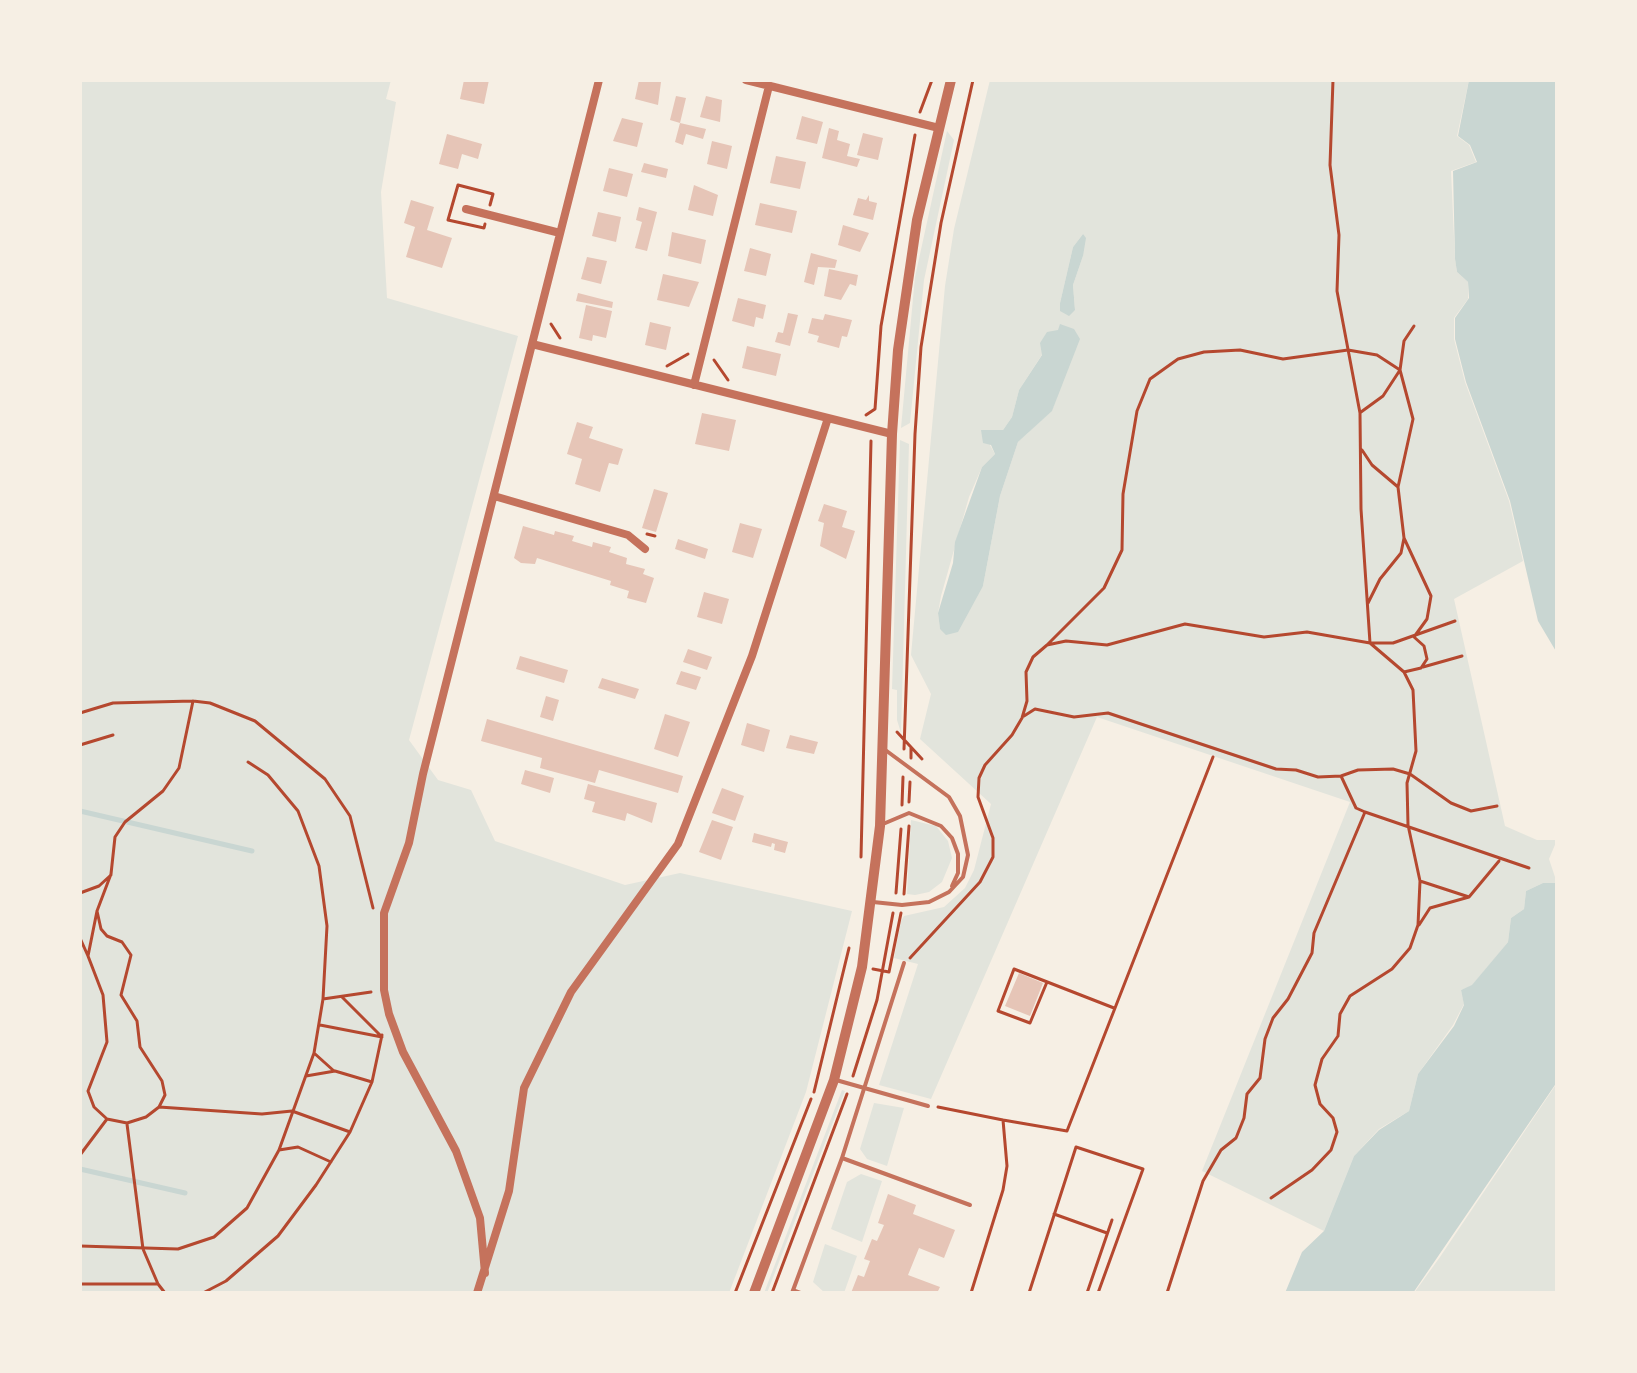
<!DOCTYPE html>
<style>
body{margin:0}
#map{position:relative;width:1637px;height:1373px;overflow:hidden;background:#f6efe4;font-family:"Golos Text",sans-serif}
canvas{display:block}
.frame{position:absolute;inset:0;border:82px solid #f6efe4;pointer-events:none}
</style>
<div id="map">
<canvas width="1637" height="1373"></canvas>
<div class="frame"></div>
</div>
<script>
const c = document.querySelector('canvas').getContext('2d');
c.lineJoin = 'round';
function fill(path, color) { c.fillStyle = color; c.fill(path, 'evenodd'); }
const toPath = rows => new Path2D(rows.map(r => 'M' + r).join(''));
function strokePath(path, color, width, dash) { c.strokeStyle = color; c.lineWidth = width; c.lineCap = dash ? 'butt' : 'round'; c.setLineDash(dash || []); c.stroke(path); }
const green = toPath([
 [80,80,391,80,386,99,396,102,381,192,387,298,518,336,409,740,438,780,471,790,495,841,625,885,680,873,852,911,806,1092,729,1293,80,1293],
 [990,80,1469,80,1457,136,1469,145,1476,162,1451,171,1455,259,1457,272,1468,282,1468,299,1454,318,1454,339,1465,382,1509,501,1523,561,1454,599,1505,826,1537,840,1557,840,1549,859,1557,883,1543,883,1526,891,1524,909,1511,918,1508,942,1472,986,1461,990,1464,1004,1453,1025,1418,1074,1409,1111,1379,1129,1354,1156,1324,1231,1202,1171,1350,802,1097,717,931,1099,879,1085,918,964,894,958,901,921,904,916,944,907,965,888,974,870,991,804,920,739,931,694,911,655,945,286,954,229],
 [1083,234,1083,256,1073,285,1075,309,1060,303,1073,247],
 [1058,330,1057,397,1052,410,1018,442,1000,496,983,586,940,629,938,613,941,596,969,497,982,467,995,454,990,445,995,432,1003,430,1012,417,1019,390],
 [947,131,954,140,924,280,910,423,901,428,915,277],
 [900,440,909,444,901,733,897,720,897,690,892,689],
 [911,820,936,826,948,841,952,858,942,882,929,892,915,895,907,894],
 [1557,1083,1557,1293,1414,1293,1440,1257],
 [842,1090,845,1091,767,1293,764,1293],
 [874,1103,904,1108,887,1166,867,1159,860,1149],
 [861,1174,882,1181,862,1242,831,1229,847,1182],
 [825,1244,857,1256,844,1293,825,1293,813,1282]
]);
const water = toPath([
 [1469,80,1557,80,1557,653,1538,621,1510,501,1466,382,1455,339,1455,318,1469,298,1468,282,1457,272,1455,259,1453,171,1477,162,1470,145,1458,136],
 [1083,234,1086,238,1083,256,1073,285,1075,310,1069,316,1060,311,1060,303,1073,247],
 [1060,324,1074,329,1080,339,1052,411,1018,442,1000,496,983,586,958,632,946,635,940,629,938,613,953,563,955,542,982,467,995,454,991,445,983,443,981,430,1003,430,1012,417,1019,390,1042,355,1040,343,1047,332,1058,330],
 [1543,883,1557,883,1557,1082,1413,1293,1285,1293,1302,1252,1324,1231,1354,1156,1379,1130,1409,1111,1418,1074,1454,1026,1464,1005,1461,990,1472,985,1508,942,1511,918,1524,909,1526,891]
]);
const stream = toPath([
 [80,811,252,851],
 [80,1169,185,1193]
]);
const building = toPath([
 [464,80,489,80,484,104,460,99],
 [639,80,661,82,658,105,635,99],
 [676,96,686,98,680,123,670,120],
 [706,96,722,100,720,122,700,117],
 [802,116,823,122,817,144,796,139],
 [622,118,643,123,637,147,613,141],
 [680,123,706,129,703,139,686,134,683,145,675,142],
 [829,128,839,131,837,140,850,144,847,156,860,159,857,167,822,158],
 [863,133,883,138,878,160,857,155],
 [447,134,482,144,478,159,462,154,458,169,439,164],
 [712,141,732,146,727,169,707,164],
 [776,156,806,162,800,189,770,183],
 [644,163,668,169,666,178,641,172],
 [609,168,633,174,627,197,603,191],
 [694,185,718,195,713,216,688,210],
 [869,195,869,201,877,203,873,220,853,215,858,198,866,200],
 [411,200,434,207,427,230,452,238,442,268,406,257,415,227,404,223],
 [760,203,797,211,792,233,755,225],
 [639,207,657,212,647,251,635,248,642,222,636,220],
 [598,212,621,217,616,242,592,236],
 [843,225,869,233,860,252,838,245],
 [672,232,706,240,701,264,668,256],
 [750,248,771,254,766,276,744,271],
 [811,253,837,260,835,268,818,267,814,285,804,282],
 [587,257,607,261,601,284,581,279],
 [829,269,858,275,856,286,850,284,841,300,824,296],
 [663,274,699,282,689,307,657,300],
 [578,293,613,302,612,308,576,301],
 [738,298,766,305,763,319,756,317,754,327,732,321],
 [586,305,612,311,606,338,593,335,592,341,579,338],
 [788,313,798,315,790,346,775,342,778,332,783,333],
 [825,314,852,320,847,337,842,336,839,348,817,342,819,336,808,333,812,318,823,320],
 [650,322,671,327,666,350,645,345],
 [747,346,781,354,776,376,742,368],
 [702,413,736,420,729,451,695,444],
 [577,422,593,427,589,438,623,449,618,465,609,463,600,492,575,484,582,459,567,454],
 [654,489,668,493,656,532,642,528],
 [824,504,847,511,842,527,855,531,846,559,820,546,824,523,818,521],
 [740,523,762,529,753,558,732,552],
 [523,526,554,535,555,531,574,536,572,541,592,547,593,542,611,547,609,552,627,558,626,564,645,569,643,574,654,578,646,603,627,598,629,591,610,585,611,581,537,558,535,564,521,563,514,558],
 [678,539,708,549,705,559,675,549],
 [704,592,729,599,722,624,697,617],
 [688,649,712,657,707,670,683,662],
 [520,656,568,670,564,683,516,669],
 [681,671,701,677,696,690,676,684],
 [602,678,639,689,635,699,598,688],
 [546,696,559,700,553,721,540,717],
 [665,714,690,722,678,757,654,749],
 [487,719,683,776,678,793,599,770,595,783,540,768,542,758,481,741],
 [747,723,770,730,764,752,741,745],
 [790,735,818,742,814,754,786,748],
 [525,770,554,778,550,793,521,784],
 [588,784,657,803,652,823,627,813,625,821,592,812,595,802,584,799],
 [722,788,744,796,735,821,712,813],
 [712,820,733,827,721,860,699,852],
 [754,833,788,842,785,853,774,850,775,844,772,843,771,847,752,842],
 [1019,973,1043,983,1030,1016,1005,1006],
 [888,1194,916,1205,913,1214,955,1230,944,1258,919,1248,908,1275,940,1287,937,1293,851,1293,858,1275,864,1277,870,1261,864,1259,872,1239,877,1241,884,1225,878,1223]
]);
const path = toPath([
 [1333,80,1330,165,1339,235,1337,291,1360,413,1361,509,1370,643,1393,643,1455,621],
 [920,112,932,80],
 [485,224,484,228,448,220,458,185,493,194,490,205],
 [551,324,560,338],
 [714,360,728,380],
 [667,366,688,354],
 [866,415,875,409,881,326,915,135],
 [1362,450,1372,465,1398,487],
 [647,534,655,536],
 [1368,603,1380,579,1401,553,1404,538],
 [1047,645,1104,588,1122,550,1123,494,1137,411,1150,379,1178,359,1204,352,1240,350,1283,359,1348,350,1377,355,1400,370,1383,396,1361,412],
 [1423,667,1462,656],
 [1404,672,1421,668,1427,659,1424,646,1414,637,1427,619,1431,596,1404,538,1398,487,1413,419,1400,370,1404,341,1414,326],
 [80,713,113,703,193,701,210,703,255,721,325,779,350,816,373,908],
 [1024,716,1035,709,1074,717,1108,713,1276,769,1296,770,1318,777,1341,776,1358,770,1393,769,1410,774,1451,803,1471,811,1497,806],
 [897,732,922,759],
 [80,745,113,735],
 [904,749,915,434,921,347,941,223,973,80],
 [911,758,911,748],
 [909,802,910,782],
 [902,805,903,777],
 [1365,812,1529,868],
 [861,857,871,441],
 [1420,881,1469,897],
 [80,893,99,886,111,875],
 [896,893,901,829],
 [904,894,909,826],
 [97,911,101,929,107,936,122,942,131,955,121,995,137,1021,140,1047,162,1081,165,1095,159,1107,146,1117,127,1123,107,1119,94,1107,88,1091,107,1042,103,995,88,956,97,911,111,874,115,837,125,822,163,791,179,768,193,701],
 [1419,925,1430,908,1469,897,1499,861],
 [80,938,88,956],
 [910,958,980,882,993,857,993,838,978,797,979,778,985,765,1012,735,1022,718,1027,701,1026,672,1033,657,1047,645,1066,641,1107,645,1185,624,1264,637,1307,632,1370,643,1404,672,1413,690,1416,751,1407,783,1408,825,1420,881,1418,925,1410,948,1392,969,1350,996,1340,1014,1338,1036,1322,1059,1315,1085,1320,1104,1333,1118,1337,1132,1331,1150,1312,1170,1271,1198],
 [873,969,889,972,901,913],
 [1047,982,1030,1023,998,1011,1014,969,1114,1008],
 [323,999,371,992],
 [320,1025,382,1037,342,997],
 [314,1053,334,1071],
 [306,1076,335,1071,372,1082],
 [853,1076,877,1000,893,913],
 [814,1092,849,948],
 [159,1107,262,1114,292,1111,350,1132],
 [938,1107,1003,1120,1007,1166,1003,1190,971,1293],
 [1003,1120,1067,1131,1213,757],
 [127,1124,143,1249,158,1284],
 [279,1150,298,1147,331,1162],
 [80,1155,107,1119],
 [1054,1214,1107,1233],
 [80,1246,178,1249,214,1237,247,1208,279,1150,314,1053,323,999,327,926,319,866,298,811,268,775,248,762],
 [80,1284,158,1284,165,1293],
 [203,1293,226,1281,278,1236,316,1185,350,1132,372,1082,382,1035],
 [735,1293,811,1099],
 [772,1293,847,1094],
 [1029,1293,1076,1147,1143,1169,1098,1293],
 [1087,1293,1112,1220],
 [1167,1293,1203,1181,1221,1150,1236,1138,1244,1118,1247,1094,1260,1078,1265,1039,1273,1018,1288,999,1312,953,1314,933,1365,812,1356,808,1341,776]
]);
const service = toPath([
 [883,824,909,813,941,826,952,838,958,854,958,873,952,886],
 [873,902,902,905,929,902,949,892,963,877,968,855,960,816,949,797,884,749],
 [836,1080,928,1106],
 [842,1158,970,1205],
 [793,1290,801,1293],
 [792,1293,842,1158,904,963]
]);
const minor = toPath([
 [746,80,939,128],
 [466,209,560,233],
 [532,344,892,434],
 [694,385,769,86],
 [494,496,628,535,645,549],
 [485,1273,480,1218,456,1151,403,1052,389,1014,384,990,384,913,409,843,423,774,599,80],
 [477,1293,509,1191,524,1088,571,992,678,844,752,656,828,418]
]);
const tertiary = toPath([
 [754,1293,834,1080,862,967,880,826,892,434,898,350,917,220,951,80]
]);
fill(green, '#e2e4dc');
fill(water, '#c9d6d2');
strokePath(stream, '#c9d6d2', 5);
fill(building, '#e6c5b7');
strokePath(path, '#b5482f', 3);
strokePath(service, '#c5725c', 4);
strokePath(minor, '#c5725c', 8);
strokePath(tertiary, '#c5725c', 10);
</script>
